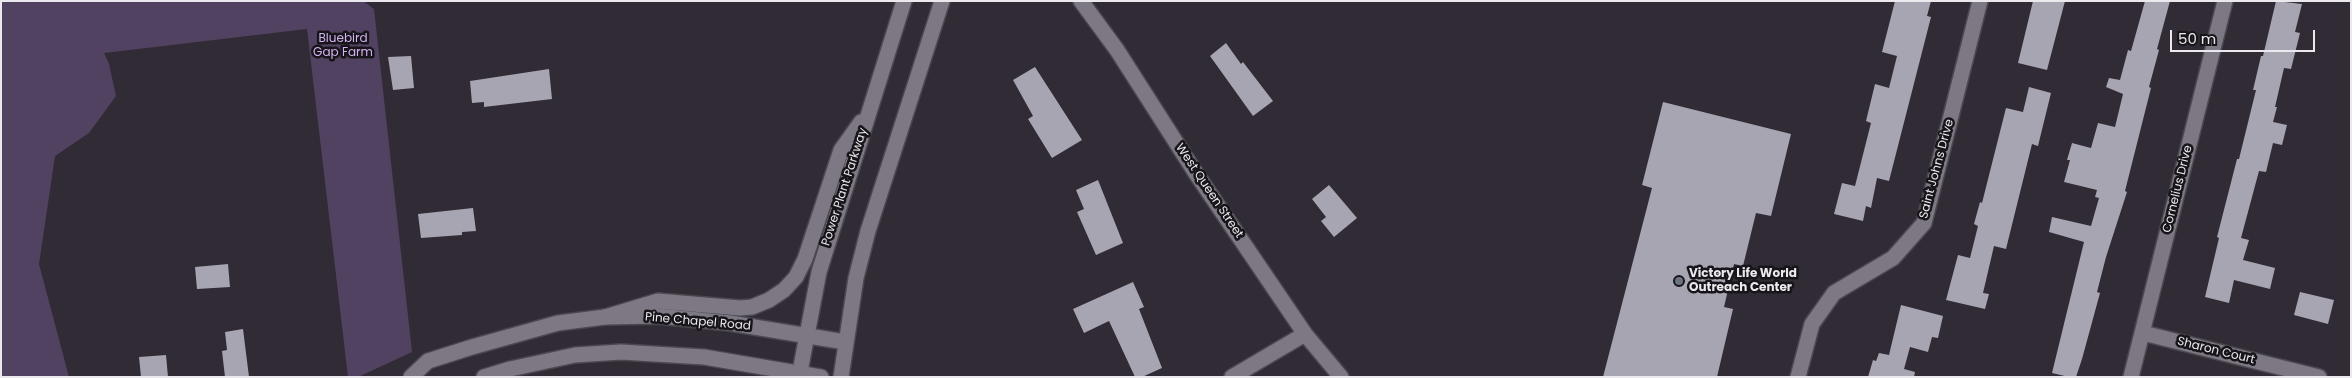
<!DOCTYPE html>
<style>
body{margin:0}
#map{position:relative;width:2352px;height:378px;overflow:hidden;background:#302b35;font-family:Poppins,sans-serif}
canvas{display:block}
.frame{position:absolute;inset:0;border:2px solid #ebe8ee;pointer-events:none}
.scale{position:absolute;left:2170px;top:30px;width:145px;height:22px;box-sizing:border-box;border:2px solid #ebe8ee;border-top:0;padding-left:6px;font-size:15px;line-height:18px;white-space:nowrap;color:#ebe8ee;-webkit-text-stroke:4px #171519;paint-order:stroke}
</style>
<div id="map">
<canvas width="2352" height="378"></canvas>
<div class="frame"></div>
<div class="scale">50 m</div>
</div>
<script>
const c = document.querySelector('canvas').getContext('2d');
c.lineJoin = 'round';
function fill(path, color) { c.fillStyle = color; c.fill(path, 'evenodd'); }
const toPath = rows => new Path2D(rows.map(r => 'M' + r).join(''));
function strokePath(path, color, width, dash) { c.strokeStyle = color; c.lineWidth = width; c.lineCap = dash ? 'butt' : 'round'; c.setLineDash(dash || []); c.stroke(path); }
function write(font, color, halo, rows, align = 'center') {
  c.font = font + ' Poppins,sans-serif'; c.lineWidth = 5; c.setLineDash([]); c.textBaseline = 'middle'; c.strokeStyle = halo; c.fillStyle = color; for (const [text, x, y, turn = 0] of rows) {
    c.save(); c.translate(x, y); c.rotate((+turn || 0) * Math.PI / 180); c.textAlign = isNaN(turn) ? turn : align; if (halo) c.strokeText(text, 0, 0); c.fillText(text, 0, 0); c.restore();
  }
}
const green = toPath([
 [1,1,363,1,374,9,412,352,358,377,348,377,307,29,104,53,109,64,116,96,89,133,55,156,39,264,69,377,1,377]
]);
const building = toPath([
 [1895,1,1931,1,1927,16,1931,17,1889,181,1877,178,1871,208,1866,206,1863,221,1834,214,1842,183,1855,186,1871,123,1866,121,1875,84,1889,88,1897,56,1882,52],
 [2033,1,2065,1,2047,70,2018,63],
 [2145,1,2170,1,2157,49,2159,50,2149,87,2151,88,2125,191,2127,192,2106,257,2097,292,2100,293,2082,359,2076,377,2069,377,2052,373,2084,242,2049,232,2052,217,2091,226,2099,198,2095,197,2097,190,2064,182,2070,160,2067,160,2072,143,2091,148,2098,123,2115,127,2123,94,2106,87,2109,78,2120,80,2128,50,2131,51],
 [2276,1,2302,4,2295,32,2300,33,2291,69,2284,68,2275,107,2277,107,2273,122,2287,125,2282,145,2273,143,2266,172,2259,171,2241,238,2249,240,2243,260,2275,268,2270,289,2234,280,2229,303,2205,297,2219,238,2217,237,2237,159,2239,159,2256,90,2253,90,2261,56,2263,56],
 [1226,43,1241,64,1243,62,1273,101,1253,116,1210,56],
 [411,56,414,88,393,90,388,57],
 [1035,67,1082,140,1052,158,1028,119,1033,116,1013,80],
 [549,69,552,99,484,107,484,102,472,103,470,81],
 [2029,87,2051,93,2038,146,2032,144,2006,249,1994,246,1983,293,1989,294,1985,309,1946,300,1958,255,1970,258,1978,226,1974,224,1980,202,1982,203,2006,108,2023,112],
 [1663,102,1791,134,1771,216,1756,213,1743,266,1734,264,1724,307,1733,309,1717,377,1603,377,1652,188,1642,185],
 [1098,180,1123,243,1096,255,1077,212,1084,209,1076,190],
 [1329,185,1357,218,1334,237,1321,221,1326,217,1312,199],
 [473,208,476,231,462,232,462,235,421,238,418,214],
 [228,264,230,287,197,289,195,267],
 [1133,282,1144,307,1139,309,1162,368,1142,377,1135,377,1109,321,1084,333,1073,309],
 [2300,292,2334,300,2328,324,2294,315],
 [1901,305,1943,316,1938,338,1932,337,1928,352,1910,347,1904,369,1915,372,1914,377,1868,377,1873,360,1876,361,1879,353,1889,355],
 [243,329,249,377,225,377,222,351,227,350,225,332],
 [166,355,168,377,141,377,139,357]
]);
const minor = toPath([
 [2143,333,2319,377],
 [1232,377,1305,334],
 [1798,377,1812,324,1834,293,1893,258,1924,223,1980,1],
 [2131,377,2225,1]
]);
const tertiary = toPath([
 [1081,1,1117,50,1195,172,1305,334,1341,377],
 [411,377,428,361,472,347,558,323,605,317,658,316,730,323,845,342],
 [484,377,510,369,575,355,621,352,704,357,821,377]
]);
const secondary = toPath([
 [605,317,658,301,740,308,752,307,769,300,784,290,796,277,805,259,841,150,861,122],
 [799,377,819,272,904,1],
 [841,377,856,278,868,231,942,1]
]);
const markers = [
 [1679,281,5,"#6b7280"]
];
const parkNames = [
 ["Bluebird",343,39],
 ["Gap Farm",343,53]
];
const streetNames = [
 ["Saint Johns Drive",1937,169,-75],
 ["Power Plant Parkway",845,187,-72],
 ["Cornelius Drive",2178,189,-76],
 ["West Queen Street",1209,191,56],
 ["Pine Chapel Road",698,322,5],
 ["Sharon Court",2216,351,14]
];
const poiNames = [
 ["Victory Life World",1689,274],
 ["Outreach Center",1689,288]
];
fill(green, '#524261');
fill(building, '#a8a5b2');
strokePath(minor, '#4b474f', 18);
strokePath(tertiary, '#4b474f', 18);
strokePath(secondary, '#4b474f', 18);
strokePath(minor, '#7d7883', 15);
strokePath(tertiary, '#7d7883', 15);
strokePath(secondary, '#7d7883', 15);
for (const [x, y, r, color] of markers) { const dot = new Path2D(); dot.arc(x, y, r, 0, 2 * Math.PI); c.fillStyle = color; c.fill(dot); strokePath(dot, '#171519', 2); }
write('12px', '#d2b2f2', '#171519', parkNames);
write('12px', '#ebe8ee', '#171519', streetNames);
write('bold 12px', '#ebe8ee', '#171519', poiNames, 'left');
</script>
